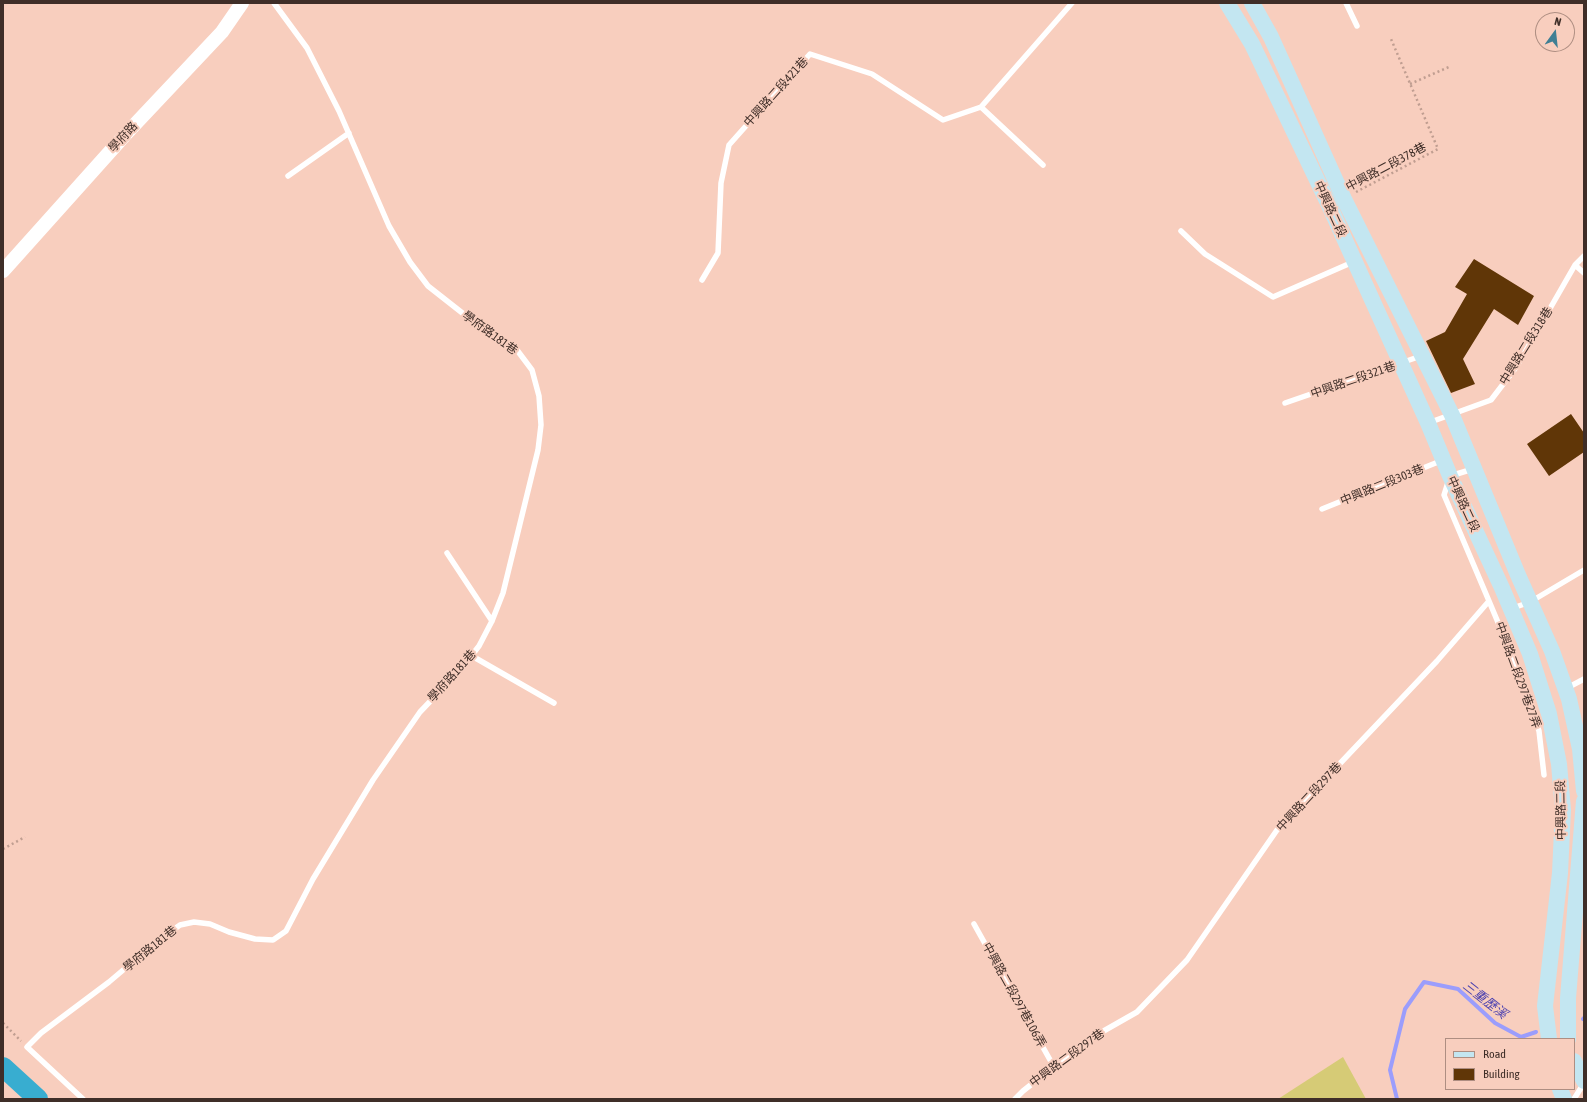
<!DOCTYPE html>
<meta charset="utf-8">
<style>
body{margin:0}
#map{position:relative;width:1587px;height:1102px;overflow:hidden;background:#f8cebe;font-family:"Asap Condensed",sans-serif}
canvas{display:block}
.frame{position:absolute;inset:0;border:4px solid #3f2e28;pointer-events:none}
.legend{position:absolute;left:1445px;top:1038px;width:130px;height:52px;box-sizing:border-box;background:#f8cebe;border:1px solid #ae8e82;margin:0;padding:5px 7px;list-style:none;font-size:12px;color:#3f2e28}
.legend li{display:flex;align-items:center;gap:8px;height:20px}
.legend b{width:20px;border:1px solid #ae8e82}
.north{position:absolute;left:1535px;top:12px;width:40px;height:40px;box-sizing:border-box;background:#f8cebe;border:1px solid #ae8e82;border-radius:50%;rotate:15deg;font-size:11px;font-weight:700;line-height:16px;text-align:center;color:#3f2e28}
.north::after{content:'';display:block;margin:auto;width:14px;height:18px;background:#407f94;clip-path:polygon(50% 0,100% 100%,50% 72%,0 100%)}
</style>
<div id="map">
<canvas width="1587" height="1102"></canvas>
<div class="frame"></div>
<ul class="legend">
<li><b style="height:5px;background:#c3e6f1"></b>Road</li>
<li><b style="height:11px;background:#603607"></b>Building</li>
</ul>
<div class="north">N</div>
</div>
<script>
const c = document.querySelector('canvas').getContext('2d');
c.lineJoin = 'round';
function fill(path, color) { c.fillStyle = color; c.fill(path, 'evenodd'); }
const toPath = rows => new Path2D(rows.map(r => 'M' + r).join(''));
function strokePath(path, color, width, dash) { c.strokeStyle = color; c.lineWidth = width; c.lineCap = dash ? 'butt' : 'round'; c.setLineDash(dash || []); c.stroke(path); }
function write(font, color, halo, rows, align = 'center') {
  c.font = font + ' "Asap Condensed","Noto Sans TC",sans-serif'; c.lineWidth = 4; c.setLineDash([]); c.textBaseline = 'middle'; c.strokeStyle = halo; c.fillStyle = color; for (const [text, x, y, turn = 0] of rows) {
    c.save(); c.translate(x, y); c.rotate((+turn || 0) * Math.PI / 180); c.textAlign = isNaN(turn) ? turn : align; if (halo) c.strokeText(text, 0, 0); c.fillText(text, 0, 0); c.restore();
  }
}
const green = toPath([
 [1343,1057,1366,1099,1278,1099]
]);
const stream = toPath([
 [1583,1019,1584,1018],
 [1397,1099,1390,1070,1405,1009,1424,982,1458,989,1495,1023,1521,1037,1536,1032]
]);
const building = toPath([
 [1474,259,1534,296,1518,325,1494,309,1463,359,1475,384,1451,393,1426,341,1445,332,1467,294,1455,287],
 [1571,414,1584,433,1584,452,1549,476,1527,444]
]);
const path = toPath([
 [1410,84,1449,67],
 [1356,192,1438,149,1391,39],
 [3,849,25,837],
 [3,1023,21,1041]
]);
const service = toPath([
 [1346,3,1357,26],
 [981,107,1043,165],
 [288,176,349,133],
 [1181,231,1205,254,1273,297,1353,262],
 [1575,265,1584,273],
 [702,280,718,253,721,183,729,145,810,54,872,74,943,120,981,107,1072,3],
 [1285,403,1421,356],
 [1428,423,1491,400,1517,366,1575,265,1584,256],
 [1322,509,1443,460],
 [447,553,492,621],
 [1489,601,1518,670,1539,731,1544,775],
 [1513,608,1530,602,1584,570],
 [472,656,554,703],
 [1567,688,1584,679],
 [974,924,1054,1067],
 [83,1099,27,1047,41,1033,109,982,155,943,180,925,194,922,210,924,229,932,255,939,273,940,286,931,313,879,373,780,420,712,461,669,479,646,492,621,503,593,538,450,541,425,539,396,532,370,517,350,495,334,470,319,428,286,410,262,389,226,339,111,307,48,274,3],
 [1015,1099,1023,1091,1086,1041,1137,1012,1187,960,1277,830,1437,661,1489,601,1444,495,1450,476,1473,469],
 [1574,1099,1584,1083]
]);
const tertiary = toPath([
 [3,271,124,136,222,32,242,3]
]);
const secondary = toPath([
 [1227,3,1252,44,1329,205,1428,423,1450,476,1502,588,1530,654,1549,714,1559,764,1563,810,1560,873,1545,1006,1549,1039],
 [1252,3,1271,37,1344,199,1452,415,1518,575,1552,651,1569,699,1580,749,1584,791],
 [1568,1039,1568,998,1584,801],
 [1574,1061,1584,1081],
 [1560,1089,1564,1099]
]);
const motorway = toPath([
 [3,1067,38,1099]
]);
const streetNames = [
 ["中興路二段421巷",776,92,-48],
 ["學府路",123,137,-47],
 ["中興路二段378巷",1386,167,-28],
 ["中興路二段",1330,209,65],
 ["學府路181巷",490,333,36],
 ["中興路二段318巷",1526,346,-58],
 ["中興路二段321巷",1353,380,-19],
 ["中興路二段303巷",1382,485,-22],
 ["中興路二段",1463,504,65],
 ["中興路二段297巷27弄",1518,675,70],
 ["學府路181巷",452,676,-48],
 ["中興路二段297巷",1309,797,-47],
 ["中興路二段",1561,810,-91],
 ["學府路181巷",150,949,-39],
 ["中興路二段297巷106弄",1014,995,61],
 ["中興路二段297巷",1067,1058,-36]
];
const waterNames = [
 ["三重歷溪",1485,1000,38]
];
fill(green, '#d6cb76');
strokePath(stream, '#9b9dfc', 4);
fill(building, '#603607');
strokePath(path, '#c09e91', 2.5, [2, 3]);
strokePath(service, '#fff', 5.5);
strokePath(tertiary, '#fff', 14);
strokePath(secondary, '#c3e6f1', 16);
strokePath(motorway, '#38add0', 20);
write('12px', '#3f2e28', '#f8cebe', streetNames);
write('italic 13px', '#4d43b0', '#f8cebe', waterNames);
</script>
